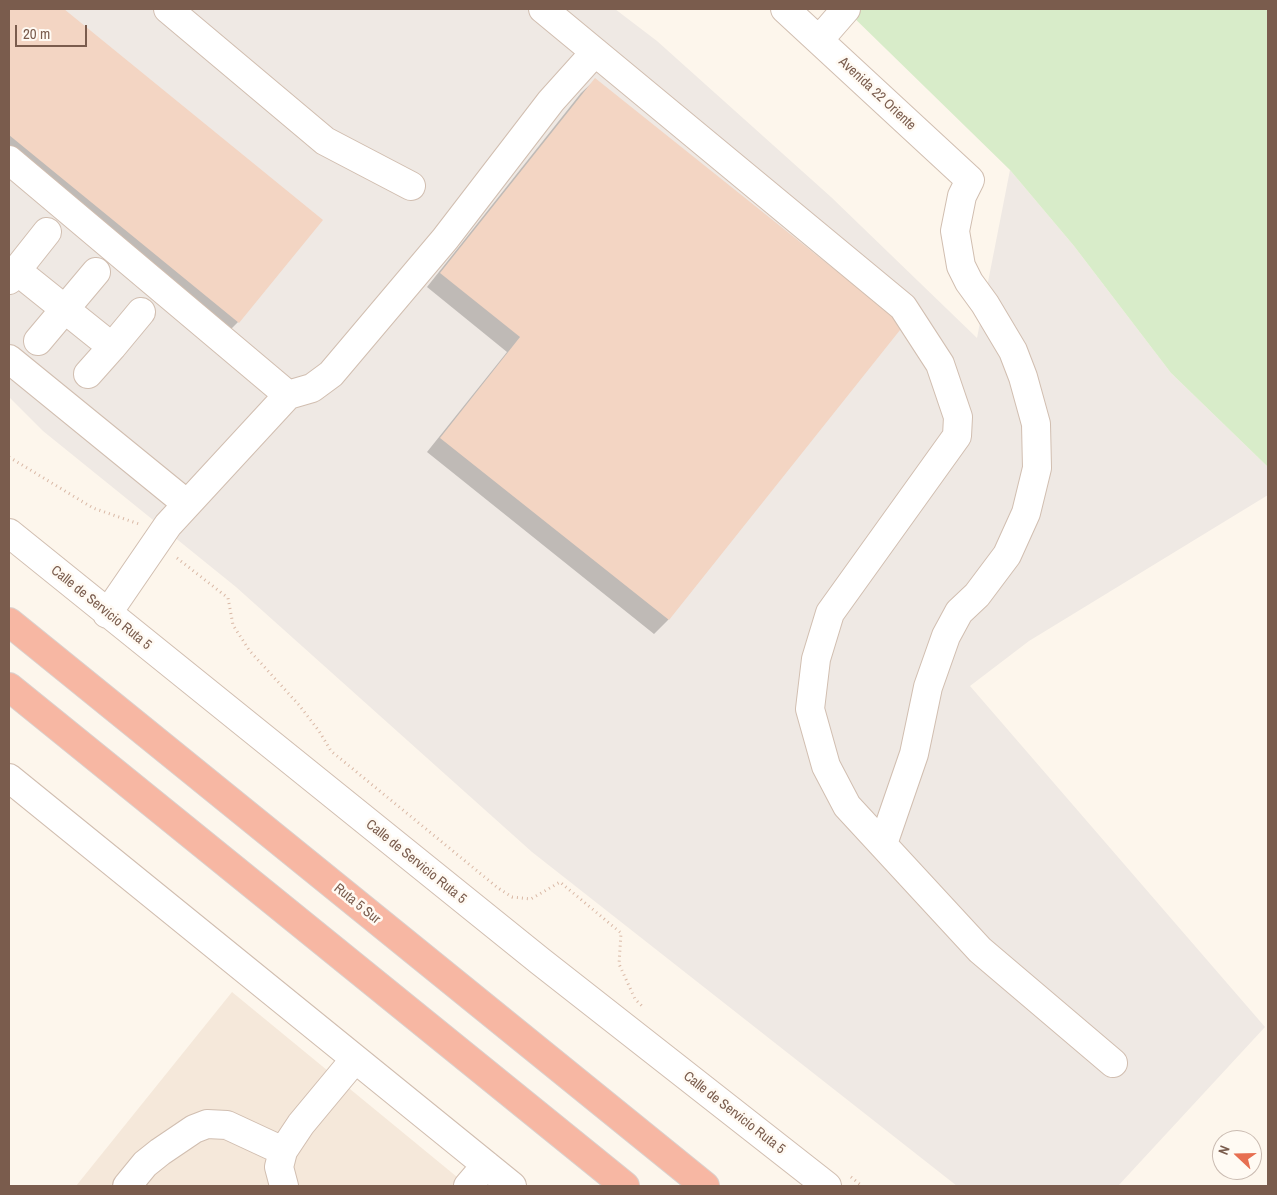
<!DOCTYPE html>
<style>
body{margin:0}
#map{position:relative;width:1277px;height:1195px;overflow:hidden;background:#fdf6ec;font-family:"Archivo Narrow",sans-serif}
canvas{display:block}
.frame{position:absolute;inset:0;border:10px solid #7a5c4d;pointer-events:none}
.north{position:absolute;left:1212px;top:1130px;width:50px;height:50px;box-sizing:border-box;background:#fffaf3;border:1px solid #cabbb1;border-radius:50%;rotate:291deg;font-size:14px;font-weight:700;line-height:20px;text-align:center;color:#7a5c4d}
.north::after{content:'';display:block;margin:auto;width:18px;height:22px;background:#e76f51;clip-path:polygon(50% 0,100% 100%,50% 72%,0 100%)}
.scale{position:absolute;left:15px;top:25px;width:72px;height:22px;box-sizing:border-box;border:2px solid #7a5c4d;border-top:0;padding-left:6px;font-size:15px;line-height:18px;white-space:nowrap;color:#7a5c4d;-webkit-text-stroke:4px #fffaf3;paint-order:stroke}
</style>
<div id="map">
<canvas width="1277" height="1195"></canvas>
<div class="frame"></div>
<div class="north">N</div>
<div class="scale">20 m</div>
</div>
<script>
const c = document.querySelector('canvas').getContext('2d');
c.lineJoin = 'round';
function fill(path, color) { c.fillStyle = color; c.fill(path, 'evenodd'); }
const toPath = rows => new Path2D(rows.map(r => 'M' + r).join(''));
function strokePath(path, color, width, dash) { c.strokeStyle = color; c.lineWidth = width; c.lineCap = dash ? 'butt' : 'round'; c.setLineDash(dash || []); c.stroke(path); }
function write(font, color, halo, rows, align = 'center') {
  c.font = font + ' "Archivo Narrow",sans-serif'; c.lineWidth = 5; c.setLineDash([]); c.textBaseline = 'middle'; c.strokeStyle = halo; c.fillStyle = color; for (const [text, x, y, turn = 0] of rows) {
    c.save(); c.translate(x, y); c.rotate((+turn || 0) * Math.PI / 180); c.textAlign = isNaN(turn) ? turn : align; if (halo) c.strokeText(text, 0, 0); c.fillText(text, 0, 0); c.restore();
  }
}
const residential = toPath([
 [232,992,468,1186,76,1186]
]);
const industrial = toPath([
 [9,9,615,9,657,41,831,197,977,338,1010,170,1074,246,1171,373,1268,467,1268,495,1029,641,970,686,1265,1027,1118,1186,957,1186,532,852,236,587,43,431,9,397]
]);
const green = toPath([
 [845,9,1268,9,1268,467,1171,373,1074,246,1010,170]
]);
const shadow = toPath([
 [9,9,62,9,321,220,238,322,224,336,9,160],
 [595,80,902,325,668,620,654,634,427,452,507,352,427,287,581,93]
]);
const building = toPath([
 [9,9,64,9,323,220,239,323,9,135],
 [595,78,904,325,669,620,440,438,520,337,440,273]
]);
const path = toPath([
 [9,457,93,508,139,524],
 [177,558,228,598,233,625,249,650,299,705,319,731,331,751,498,888,512,897,531,899,560,882,621,933,619,964,635,999,643,1007],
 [851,1177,862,1186]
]);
const minor = toPath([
 [168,9,325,141,411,186],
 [785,9,970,180,962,196,955,231,961,266,969,282,985,304,1013,351,1023,377,1036,424,1037,468,1026,513,1007,555,977,595,959,612,946,636,928,687,914,754,883,844],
 [819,40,846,9],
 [595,52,903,307,940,364,958,417,957,436,830,613,816,659,810,709,826,766,847,806,980,950,1113,1063],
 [9,160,288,395],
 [16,270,112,347,88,374],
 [9,280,47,232],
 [38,341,96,272],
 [112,347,141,312],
 [9,359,187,504],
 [9,533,540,961,827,1186],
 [107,614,168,525,288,395,312,388,331,374,445,239,551,101,595,52,543,9],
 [9,778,512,1186],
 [127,1186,145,1164,160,1152,194,1129,207,1124,227,1125,283,1151],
 [284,1186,279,1167,283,1151,301,1124,355,1059],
 [468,1186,486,1165]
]);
const highway = toPath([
 [9,622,705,1186],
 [9,687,625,1186]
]);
const streetNames = [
 ["Avenida 22 Oriente",877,94,43],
 ["Calle de Servicio Ruta 5",101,608,39],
 ["Calle de Servicio Ruta 5",416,862,39],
 ["Ruta 5 Sur",357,904,39],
 ["Calle de Servicio Ruta 5",734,1113,38]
];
fill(residential, '#f5e8da');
fill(industrial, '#efe9e4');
fill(green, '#d8ecc9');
fill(shadow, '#0003');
fill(building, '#f3d5c3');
strokePath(minor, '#d1beb0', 30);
strokePath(highway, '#dad1cd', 30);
strokePath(path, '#d9b8a5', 3, [1, 4]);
strokePath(minor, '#fff', 28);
strokePath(highway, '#f7b7a3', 28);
write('14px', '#7a5c4d', '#fffaf3', streetNames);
</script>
